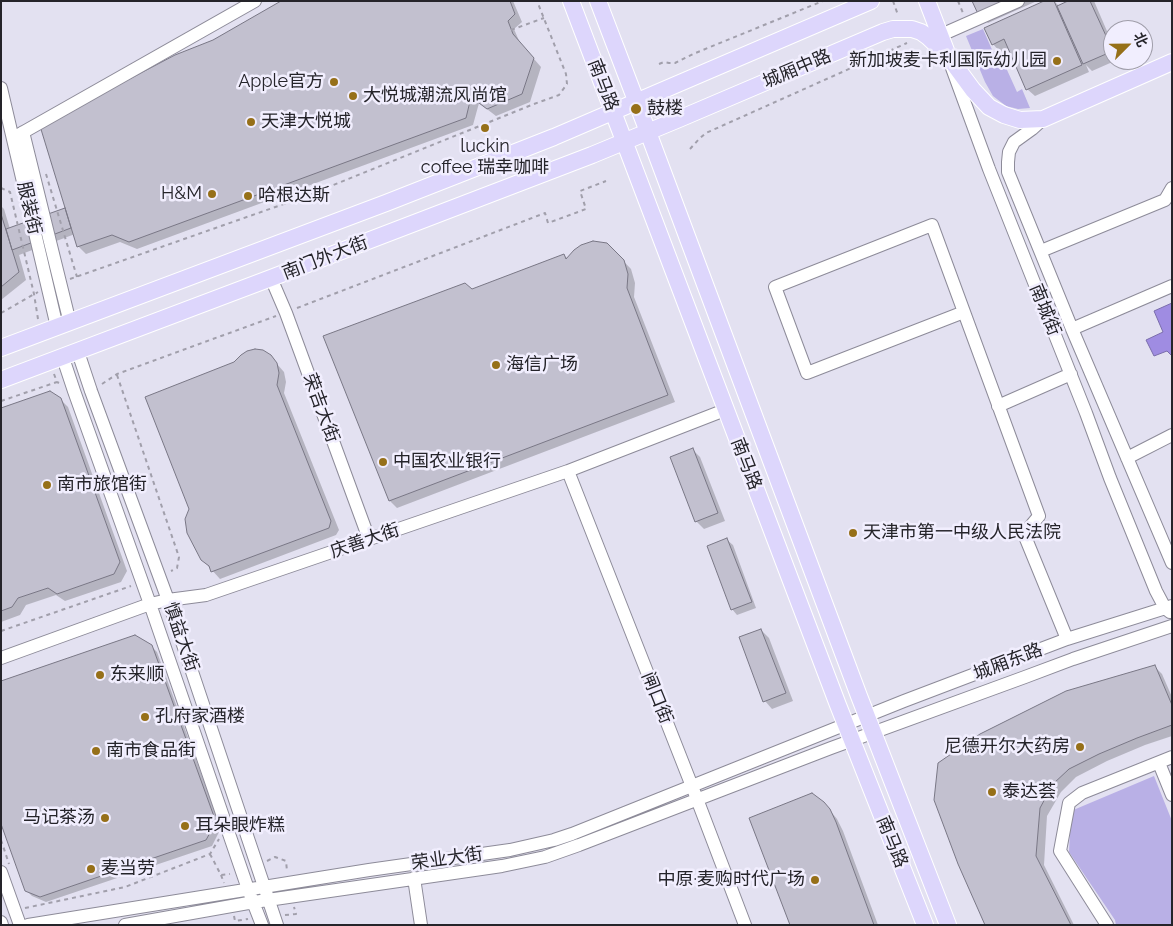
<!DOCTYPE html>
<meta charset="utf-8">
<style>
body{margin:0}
#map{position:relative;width:1173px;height:926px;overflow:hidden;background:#e3e1f1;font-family:Raleway,"Noto Sans SC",sans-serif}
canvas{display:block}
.frame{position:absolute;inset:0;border:2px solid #25242a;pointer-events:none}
.north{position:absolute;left:1103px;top:20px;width:50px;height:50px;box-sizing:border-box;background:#f1eefe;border:1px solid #9f9da9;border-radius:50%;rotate:67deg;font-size:14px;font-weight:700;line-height:20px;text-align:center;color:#25242a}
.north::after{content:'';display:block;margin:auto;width:18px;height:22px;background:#967019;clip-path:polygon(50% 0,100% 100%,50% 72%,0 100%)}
</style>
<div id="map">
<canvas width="1173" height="926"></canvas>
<div class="frame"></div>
<div class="north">北</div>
</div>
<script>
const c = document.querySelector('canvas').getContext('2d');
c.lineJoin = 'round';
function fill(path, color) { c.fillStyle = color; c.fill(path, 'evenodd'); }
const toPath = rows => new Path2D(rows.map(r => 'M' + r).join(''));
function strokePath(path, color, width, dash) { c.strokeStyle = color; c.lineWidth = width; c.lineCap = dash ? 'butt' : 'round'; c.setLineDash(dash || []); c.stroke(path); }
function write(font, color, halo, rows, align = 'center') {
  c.font = font + ' Raleway,"Noto Sans SC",sans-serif'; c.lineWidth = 5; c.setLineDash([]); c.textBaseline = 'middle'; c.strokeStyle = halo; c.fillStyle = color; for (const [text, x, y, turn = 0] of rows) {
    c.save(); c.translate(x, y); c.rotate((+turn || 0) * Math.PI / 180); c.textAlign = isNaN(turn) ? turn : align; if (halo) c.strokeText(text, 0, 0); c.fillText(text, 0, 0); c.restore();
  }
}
const green = toPath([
 [983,29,993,52,998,50,1017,92,1022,89,1030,108,1018,109,1006,106,993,96,985,82,966,36],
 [1154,776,1172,821,1172,925,1116,925,1115,920,1069,852,1071,811]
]);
const water = toPath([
 [1172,303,1172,356,1167,351,1154,356,1146,340,1163,332,1154,311,1172,303]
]);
const shadow = toPath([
 [284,1,513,1,522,22,514,29,520,43,541,67,530,102,496,116,479,103,473,125,137,249,120,242,86,254,79,247,75,234,19,255,26,280,1,300,1,206,4,209,10,229,65,209,68,212,214,42],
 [974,1,1037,1,988,23,980,16],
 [1048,1,1054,1,1059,6,1071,1,1094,1,1113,45,1113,60,1117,60,1092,71,1086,65,1089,72,1035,96,1027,89,1009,48,1000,52,993,44],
 [607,244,631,269,635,283,634,297,675,402,397,508,390,501,471,290,564,255,568,259],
 [270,356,284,372,286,382,284,393,339,530,336,535,220,579,202,559],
 [60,399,68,407,127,571,121,582,65,601,56,595,26,605,20,615,1,622,1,409],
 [693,450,700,457,725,521,704,529,696,521],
 [727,540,733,545,756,608,737,615,732,609],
 [761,630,769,638,793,701,772,709,765,701],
 [151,646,157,652,221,828,212,846,46,902,32,896,26,890],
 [1154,666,1162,674,1172,697,1172,736,1145,745,1107,761,1076,777,1061,792,1047,816,1044,865,1074,925,987,925,960,864],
 [824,803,837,819,843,831,878,925,791,925]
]);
const building = toPath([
 [281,1,510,1,515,14,508,21,513,34,534,58,522,94,487,109,471,97,466,118,129,242,112,235,77,247,40,126,175,55,213,40,281,1],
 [972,1,1013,1,979,16,972,1],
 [1044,1,1054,1,1082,65,1026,90,1004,39,992,45,984,28,1044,1],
 [1068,1,1090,1,1113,51,1083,64,1057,6,1068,1],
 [65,208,71,228,12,250,6,229,65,208],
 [1,214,19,272,1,287,1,214],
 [593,241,607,243,624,260,628,274,627,288,668,395,389,501,323,336,465,283,472,289,564,254,566,259,574,250,581,245,593,241],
 [255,349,263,350,271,355,277,363,279,373,277,385,331,521,329,528,211,572,209,566,201,560,187,533,185,519,189,509,145,397,234,362,241,355,247,351,255,349],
 [50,391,61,398,120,562,114,574,57,594,48,588,18,598,12,607,1,611,1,408,50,391],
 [693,448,718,513,695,522,670,457,693,448],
 [727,538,752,602,731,610,707,546,727,538],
 [761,629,786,693,763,702,739,637,761,629],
 [135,635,152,645,216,822,206,840,40,897,25,891,1,824,1,681,135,635],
 [1155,665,1172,705,1172,725,1137,738,1099,754,1069,769,1053,784,1040,808,1036,856,1071,925,985,925,958,864,934,800,938,763,980,734,1066,691,1155,665],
 [812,793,824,802,830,809,836,822,874,925,790,925,749,818,812,793]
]);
const path = toPath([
 [893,1,898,15],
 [958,1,963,13],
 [511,30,544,18],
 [659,64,664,62,669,63,675,63,693,54,823,1],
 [690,149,699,139,706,133,907,43],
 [46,174,77,277],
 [1,188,10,192,34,294,38,319],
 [70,279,301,198,534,104,559,95,567,84,566,74,537,1],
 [297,308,545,213,548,223,586,209,580,191,606,181],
 [1,313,38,292],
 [54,374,57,382,59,383],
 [117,375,179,557,177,568,171,571],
 [102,384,117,374,276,316],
 [1,401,57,382],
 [1,631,131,586],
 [1,840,9,864],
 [210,854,221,875,230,874],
 [267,861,275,857,286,861,287,871],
 [221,875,224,883],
 [25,908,125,887,210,854,219,839],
 [285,915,296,914,294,907],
 [234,916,235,921,248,919]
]);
const minor = toPath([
 [941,35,1018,1],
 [952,68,989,169,1086,413,1110,478,1156,591,1165,608,1170,612],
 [1,88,57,327],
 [1043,119,1032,129,1014,142,1009,152,1008,162,1008,172,1072,329,1172,563],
 [23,132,70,323],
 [13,138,255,1],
 [1041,251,1165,200,1172,188],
 [271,278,286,313,369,539],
 [964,312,807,373,775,287,932,225,1039,516,1024,534,1067,639],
 [1072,329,1172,286],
 [78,352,91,391,168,600,277,925],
 [63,358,74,391,150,604,248,889,262,925],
 [998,406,1071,374],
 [1127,458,1172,435],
 [568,471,697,799,745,925],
 [1,658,150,604,168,600,206,595,568,471,725,410],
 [1159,763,1172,795],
 [1,872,20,925],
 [414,878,421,925],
 [1,922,2,925],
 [28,925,369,870,510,850,554,840,572,834,904,701,1067,639,1172,606],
 [125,925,254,902,502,866,545,857,579,845,831,748,1025,677,1073,659,1172,626],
 [1107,925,1060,851,1069,803,1082,793,1172,757]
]);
const major = toPath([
 [571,1,838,705,925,925],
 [598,1,648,132,859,696,948,925],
 [927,1,947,53],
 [1,348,386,203,554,137,871,1],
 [1,380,271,278,592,155,679,119,883,32,893,29,912,29,921,32,928,37,948,56,973,90,989,107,1004,115,1020,120,1043,119,1172,62]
]);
const markers = [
 [1057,61,5,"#967019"],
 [334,82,5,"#967019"],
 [353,96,5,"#967019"],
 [636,109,6,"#967019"],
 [251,122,5,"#967019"],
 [485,128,5,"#967019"],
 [212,194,5,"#967019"],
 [248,196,5,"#967019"],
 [496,365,5,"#967019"],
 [383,462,5,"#967019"],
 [47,485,5,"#967019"],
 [853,533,5,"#967019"],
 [100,675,5,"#967019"],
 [145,717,5,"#967019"],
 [1080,747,5,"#967019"],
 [96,751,5,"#967019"],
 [992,792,5,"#967019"],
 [105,818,5,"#967019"],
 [185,826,5,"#967019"],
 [91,869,5,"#967019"],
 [815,880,5,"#967019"]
];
const poiNames = [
 ["新加坡麦卡利国际幼儿园",1047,61,"right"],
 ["Apple官方",324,82,"right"],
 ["大悦城潮流风尚馆",363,96],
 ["鼓楼",647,109],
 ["天津大悦城",261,122],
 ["luckin",485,147,"center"],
 ["coffee 瑞幸咖啡",485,168,"center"],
 ["H&M",202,194,"right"],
 ["哈根达斯",258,196],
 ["海信广场",506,365],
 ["中国农业银行",393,462],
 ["南市旅馆街",57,485],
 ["天津市第一中级人民法院",863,533],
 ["东来顺",110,675],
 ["孔府家酒楼",155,717],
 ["尼德开尔大药房",1070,747,"right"],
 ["南市食品街",106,751],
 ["泰达荟",1002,792],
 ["马记茶汤",95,818,"right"],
 ["耳朵眼炸糕",195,826],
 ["麦当劳",101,869],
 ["中原·麦购时代广场",805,880,"right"]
];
const streetNames = [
 ["城厢中路",797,69,-23],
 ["南马路",603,85,69],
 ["服装街",29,208,77],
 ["南门外大街",325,258,-21],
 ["南城街",1045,310,68],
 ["荣吉大街",321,408,70],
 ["南马路",746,464,69],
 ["庆善大街",365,541,-19],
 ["慎益大街",181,637,71],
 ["城厢东路",1008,662,-21],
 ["闸口街",657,698,68],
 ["南马路",892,842,68],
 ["荣业大街",447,859,-8]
];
fill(green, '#b9b0e6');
fill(water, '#9f8ce2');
strokePath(water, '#7a6dab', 1);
fill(shadow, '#0003');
fill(building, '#c2c0cf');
strokePath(building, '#797785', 1);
strokePath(minor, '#8d8b99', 14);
strokePath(major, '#fff', 18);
strokePath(path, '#a19fab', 2, [4, 4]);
strokePath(minor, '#fff', 12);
strokePath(major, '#ddd6fc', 16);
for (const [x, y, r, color] of markers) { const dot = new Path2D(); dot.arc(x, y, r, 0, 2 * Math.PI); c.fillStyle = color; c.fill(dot); strokePath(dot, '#f1eefe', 2); }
write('18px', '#25242a', '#f1eefe', poiNames, 'left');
write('18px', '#25242a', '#f1eefe', streetNames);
</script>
